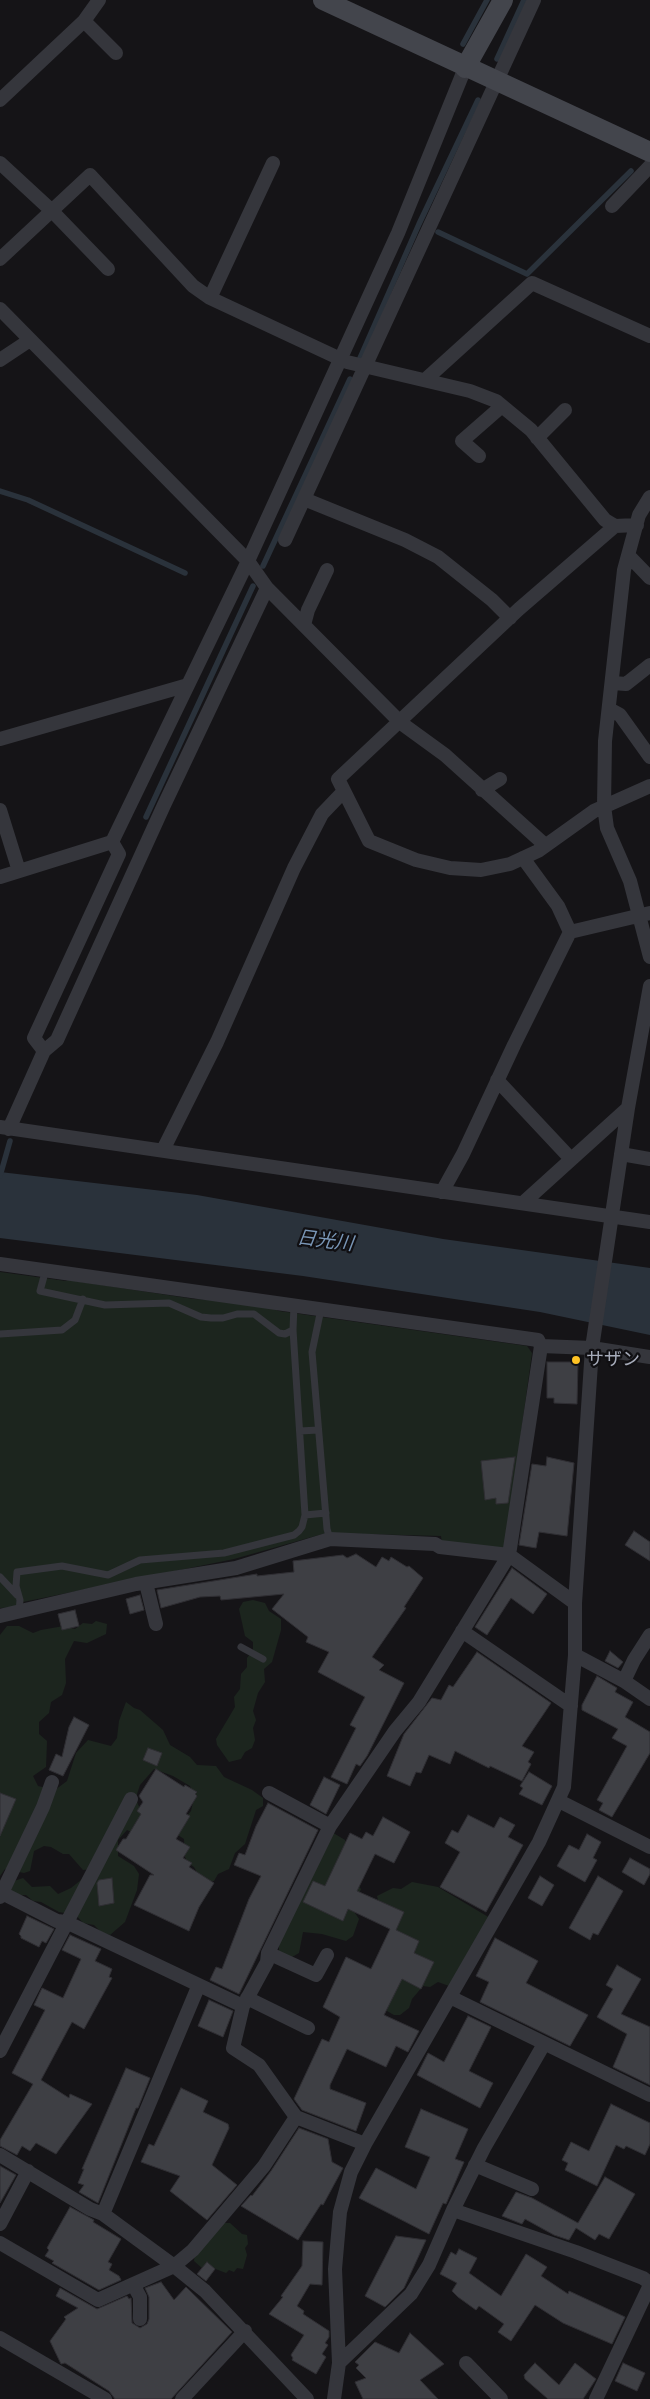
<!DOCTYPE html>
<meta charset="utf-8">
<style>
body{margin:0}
canvas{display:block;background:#151417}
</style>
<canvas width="650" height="2399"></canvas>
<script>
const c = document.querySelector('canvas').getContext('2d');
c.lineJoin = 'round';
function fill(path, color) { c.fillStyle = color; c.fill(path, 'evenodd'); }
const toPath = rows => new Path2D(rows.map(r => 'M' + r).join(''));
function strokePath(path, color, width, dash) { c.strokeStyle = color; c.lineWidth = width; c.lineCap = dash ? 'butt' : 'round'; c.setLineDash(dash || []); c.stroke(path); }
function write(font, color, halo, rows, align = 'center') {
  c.font = font + ' "Roboto Condensed","Noto Sans JP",sans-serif'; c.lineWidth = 4.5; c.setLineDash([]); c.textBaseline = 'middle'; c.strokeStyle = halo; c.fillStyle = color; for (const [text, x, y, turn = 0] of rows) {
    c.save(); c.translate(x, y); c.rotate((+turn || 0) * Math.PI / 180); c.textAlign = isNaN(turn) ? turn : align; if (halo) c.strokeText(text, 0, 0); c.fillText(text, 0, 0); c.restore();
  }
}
const green = toPath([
 [0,1272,66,1281,68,1280,194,1299,212,1300,271,1308,279,1311,527,1346,532,1353,505,1549,442,1543,441,1536,326,1533,234,1559,18,1603,17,1607,0,1608],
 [253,1600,265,1603,269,1611,281,1619,281,1630,272,1662,264,1669,265,1682,258,1693,253,1711,256,1720,253,1728,255,1740,252,1748,245,1752,241,1759,229,1762,217,1745,216,1739,235,1707,234,1697,240,1689,241,1674,247,1667,247,1658,253,1650,253,1642,245,1636,239,1609,243,1602],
 [96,1621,107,1624,106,1634,87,1643,74,1641,65,1659,66,1683,62,1695,51,1702,49,1713,39,1722,39,1734,47,1741,46,1767,33,1776,38,1786,55,1790,67,1781,76,1753,88,1740,111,1746,117,1738,119,1721,126,1702,134,1708,140,1710,163,1730,170,1745,190,1757,197,1765,216,1766,224,1777,252,1790,263,1798,263,1806,256,1810,245,1844,235,1853,229,1869,218,1874,214,1881,205,1881,199,1876,194,1867,188,1863,185,1857,184,1839,178,1835,180,1825,191,1811,194,1798,190,1786,173,1776,154,1769,140,1785,137,1794,137,1802,142,1813,133,1833,127,1830,118,1840,118,1856,134,1866,139,1874,137,1890,125,1922,110,1935,101,1932,94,1925,83,1923,76,1915,59,1912,41,1902,33,1901,26,1895,19,1895,10,1890,14,1881,23,1878,32,1887,50,1886,58,1894,71,1888,81,1880,96,1877,92,1869,83,1870,69,1854,63,1854,51,1847,44,1846,34,1851,30,1871,24,1873,5,1869,0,1876,0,1635,7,1626,19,1626,33,1633,41,1630,64,1626,75,1629,83,1623,92,1624],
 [330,1831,345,1840,348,1848,354,1881,361,1889,353,1910,359,1919,353,1936,346,1941,322,1934,303,1932,299,1953,292,1957,279,1952,279,1938],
 [412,1882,438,1887,490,1918,452,1987,438,1982,430,1987,423,1986,412,1999,409,2008,400,2015,394,2015,387,2011,396,1925,379,1904,377,1896,393,1888,401,1889],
 [222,2223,230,2223,242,2234,247,2235,248,2244,245,2248,247,2255,243,2269,237,2268,234,2272,229,2270,226,2273,213,2268,203,2269,194,2261,195,2252]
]);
const water = toPath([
 [0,1172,197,1195,443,1239,650,1268,650,1335,540,1312,303,1276,0,1238]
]);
const stream = toPath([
 [463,44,487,0],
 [497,59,524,0],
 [438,232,527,274,631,171],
 [360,358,419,224,478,100],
 [0,491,28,500,185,573],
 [263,566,350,379],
 [146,817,253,586],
 [0,1176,10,1141]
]);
const building = toPath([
 [547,1362,578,1362,577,1404,554,1403,554,1398,547,1398,547,1362],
 [515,1457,508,1503,496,1504,496,1498,485,1500,481,1461,515,1457],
 [547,1457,574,1463,567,1536,539,1532,536,1548,519,1545,532,1464,546,1466,547,1457],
 [634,1531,650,1542,650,1561,625,1545,634,1531],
 [356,1554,376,1567,382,1557,389,1561,391,1557,407,1567,409,1566,423,1578,404,1607,406,1608,372,1657,384,1665,379,1670,404,1683,367,1756,360,1766,356,1764,347,1784,331,1777,356,1728,350,1725,365,1697,318,1672,329,1652,306,1642,308,1637,272,1609,284,1594,221,1600,220,1596,200,1597,161,1608,157,1590,257,1574,257,1576,294,1572,293,1561,343,1555,347,1558,356,1554],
 [512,1568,547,1594,533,1614,511,1598,487,1635,475,1627,512,1568],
 [140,1595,144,1610,130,1614,126,1599,140,1595],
 [75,1610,79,1626,62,1630,58,1614,75,1610],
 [610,1651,623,1662,618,1668,605,1661,610,1651],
 [477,1652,551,1703,522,1746,534,1752,528,1762,531,1764,522,1781,490,1766,489,1768,455,1751,450,1764,429,1755,421,1773,416,1772,410,1786,387,1776,404,1734,432,1698,441,1700,449,1685,453,1687,477,1652],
 [597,1676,617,1688,615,1692,633,1702,625,1717,650,1732,650,1753,612,1817,599,1810,603,1803,597,1800,627,1746,612,1738,618,1729,582,1710,582,1705,597,1676],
 [74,1717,89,1725,63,1776,49,1770,56,1754,62,1757,69,1727,74,1717],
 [148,1748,162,1753,157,1766,143,1760,148,1748],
 [156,1769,184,1787,185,1785,197,1792,195,1794,197,1796,186,1814,190,1816,176,1839,190,1847,183,1858,192,1863,189,1867,214,1883,199,1907,189,1931,134,1905,150,1875,154,1875,116,1850,123,1839,126,1839,141,1814,137,1811,143,1802,139,1796,156,1769],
 [529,1772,552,1786,542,1805,519,1794,523,1788,520,1786,529,1772],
 [324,1777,340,1785,326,1814,310,1805,324,1777],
 [0,1793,16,1799,0,1836,0,1793],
 [268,1803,318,1830,239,1994,210,1980,216,1967,222,1969,249,1899,261,1876,234,1865,239,1853,245,1855,256,1826,268,1803],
 [468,1815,494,1828,500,1817,515,1825,508,1837,523,1845,486,1912,440,1887,460,1852,445,1843,452,1830,458,1833,468,1815],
 [383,1817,410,1832,394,1863,375,1854,357,1891,404,1912,396,1930,419,1941,414,1953,434,1962,421,1989,402,1979,384,2015,419,2031,408,2052,396,2046,386,2067,347,2049,330,2085,330,2089,366,2103,356,2131,302,2110,294,2099,322,2039,329,2042,340,2017,323,2007,346,1957,371,1969,390,1929,348,1909,343,1921,303,1902,313,1881,325,1886,350,1833,362,1839,366,1832,373,1836,383,1817],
 [587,1834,601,1842,593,1858,597,1860,585,1882,557,1866,569,1845,579,1850,587,1834],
 [630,1858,650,1869,650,1874,644,1885,622,1872,630,1858],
 [540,1876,554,1885,542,1906,528,1898,540,1876],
 [598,1876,623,1891,598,1935,593,1933,590,1940,569,1928,598,1876],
 [112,1878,114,1903,99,1906,97,1883,99,1880,112,1878],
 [27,1916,54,1929,46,1943,42,1941,39,1947,21,1938,21,1936,19,1934,27,1916],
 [70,1935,101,1949,95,1961,112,1969,109,1977,112,1978,84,2029,72,2022,41,2080,69,2098,70,2094,92,2104,56,2154,36,2143,30,2151,22,2146,17,2155,0,2146,0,2140,33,2084,12,2073,45,2010,34,2005,42,1988,63,1998,81,1959,62,1950,70,1935],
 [495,1938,538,1961,526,1983,588,2015,570,2046,480,2002,489,1982,476,1976,495,1938],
 [617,1965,641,1979,621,2014,650,2027,650,2085,613,2067,627,2034,597,2017,613,1989,606,1985,617,1965],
 [209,2000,233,2011,223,2037,198,2026,209,2000],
 [468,2016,491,2027,469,2071,493,2083,480,2108,417,2075,428,2053,444,2062,468,2016],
 [126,2068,150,2078,138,2108,136,2108,98,2203,79,2192,84,2185,78,2183,84,2169,82,2169,126,2068],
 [181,2088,208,2101,203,2112,228,2124,229,2128,212,2165,237,2185,207,2220,170,2191,180,2176,141,2162,149,2144,154,2146,181,2088],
 [611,2104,650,2123,650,2144,645,2155,626,2146,624,2149,616,2145,597,2186,565,2170,568,2163,562,2160,571,2142,589,2151,611,2104],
 [421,2109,468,2129,455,2159,464,2162,446,2204,443,2203,429,2234,359,2198,376,2168,416,2189,430,2157,405,2147,421,2109],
 [299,2128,328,2139,332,2162,343,2168,323,2205,321,2204,298,2240,241,2206,251,2195,252,2196,271,2171,299,2128],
 [0,2166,16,2175,0,2203,0,2166],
 [605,2177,635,2194,609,2239,599,2234,595,2240,576,2228,569,2240,554,2235,525,2219,522,2224,502,2216,516,2192,532,2198,578,2223,605,2177],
 [70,2207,94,2220,93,2222,121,2239,108,2262,112,2264,109,2270,119,2276,121,2280,99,2290,52,2263,54,2261,45,2256,49,2250,47,2248,70,2207],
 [396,2236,426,2240,404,2288,385,2307,365,2296,396,2236],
 [303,2241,323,2242,322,2285,310,2284,297,2306,304,2311,303,2314,329,2331,329,2337,325,2343,328,2345,322,2354,326,2357,316,2374,292,2360,293,2358,291,2355,304,2335,269,2314,283,2297,281,2296,302,2266,303,2241],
 [459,2249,477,2258,469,2273,501,2296,526,2254,547,2267,541,2276,568,2294,569,2291,625,2317,612,2344,563,2323,535,2305,511,2341,498,2332,504,2324,479,2306,476,2310,458,2297,452,2291,457,2283,440,2274,451,2252,456,2255,459,2249],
 [207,2262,215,2269,206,2281,197,2274,207,2262],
 [161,2282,174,2300,186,2287,232,2332,171,2399,115,2399,109,2391,65,2363,61,2364,50,2341,66,2319,64,2317,78,2308,56,2296,60,2288,97,2309,127,2296,129,2299,131,2298,132,2323,140,2328,147,2324,149,2319,149,2297,145,2288,161,2282],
 [410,2333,444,2364,420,2380,438,2399,363,2399,355,2382,366,2378,356,2368,359,2365,355,2362,375,2342,399,2353,410,2333],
 [535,2363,559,2385,575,2363,596,2379,583,2399,548,2399,525,2379,524,2375,535,2363],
 [623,2363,645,2373,637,2391,615,2381,623,2363]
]);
const lane = toPath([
 [46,1269,40,1291,105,1305,169,1303,201,1317,211,1318,223,1318,237,1314,254,1314,279,1333,285,1334,293,1330],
 [321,1309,312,1352,327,1529,330,1539],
 [0,1334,62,1330,75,1320,83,1299],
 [300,1431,318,1430],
 [305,1515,326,1513],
 [0,1577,17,1595],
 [19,1612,20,1600,16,1586,17,1572,62,1566,108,1575,140,1560,224,1553,294,1535,299,1531,302,1527,305,1515,293,1330,294,1305],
 [241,1647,263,1659]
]);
const street = toPath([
 [84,21,116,53],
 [0,100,84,21,99,0],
 [0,163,52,211,108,269],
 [612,206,650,166],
 [0,259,90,175,193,286,210,298,347,362,470,391,496,401,531,430,605,520,615,526,637,525],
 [210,298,273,163],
 [0,309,248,561,267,588,401,723,445,755,545,845],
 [0,360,30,340],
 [425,380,532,283,650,336],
 [537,438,565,410],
 [479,456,462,441,502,406],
 [650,497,639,515,624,570,605,741,604,806,607,828,630,881,650,957],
 [304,499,405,540,438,557,492,600,510,618],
 [615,526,519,609,338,779,369,841,416,860,450,868,481,870,510,864,538,851,594,811,650,786],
 [285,540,534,0],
 [628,555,650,578],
 [304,625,308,610,327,570],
 [613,683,626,684,650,665],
 [609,709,620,715,650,757],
 [0,739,188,685],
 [482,790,500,779],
 [0,810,19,871],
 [523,858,558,906,570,932],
 [0,877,112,842,248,561,398,233,465,68],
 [44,1051,34,1038,119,854,112,842],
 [497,1080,571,1159],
 [0,1127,650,1222],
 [9,1129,44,1051,57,1040,164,805,267,588],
 [163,1150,217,1042,294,868,322,814,344,791],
 [621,1154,650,1159],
 [442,1192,463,1154,514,1045,570,932,650,913],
 [523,1203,628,1108],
 [0,1264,538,1340,541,1346,592,1348,650,1357],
 [146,1583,156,1624],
 [0,1616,136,1584,236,1568,330,1539,435,1544,440,1547,509,1555,575,1603],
 [462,1631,571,1706],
 [575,1655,624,1681,650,1699],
 [624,1681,634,1660,650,1635],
 [269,1793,330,1826],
 [559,1801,650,1847],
 [0,1892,57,1921,66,1922,243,2006,267,1962,268,1953,330,1826,395,1731,419,1702,509,1555,541,1346],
 [0,1897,43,1807,52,1782],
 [268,1953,316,1975,327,1955],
 [450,1997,650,2095],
 [247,1998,308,2028],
 [243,2006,233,2048,259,2065,296,2117],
 [0,2051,131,1799],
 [0,2155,90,2209,103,2214,174,2266,205,2291,307,2399],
 [475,2165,532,2189],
 [453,2210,576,2252,643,2278,650,2283],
 [103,2214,198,1987],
 [0,2224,28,2171],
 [0,2243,98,2300,174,2266,193,2250,264,2166,296,2117,365,2144],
 [134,2286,140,2297,140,2319],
 [0,2338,105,2399],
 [339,2363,411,2294,429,2265,453,2210,484,2148,544,2044],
 [466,2363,501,2399],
 [182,2399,245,2331],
 [334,2399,339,2363,335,2269,340,2212,351,2172,365,2144,539,1842,564,1787,575,1655,575,1603,592,1348,628,1108,650,986],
 [596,2399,650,2285]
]);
const secondary = toPath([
 [323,0,650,152],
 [465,68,503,0]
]);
const markers = [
 [576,1360,5,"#ffc324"]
];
const poiNames = [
 ["サザン",586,1360]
];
const waterNames = [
 ["日光川",325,1242,7]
];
fill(green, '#1c251e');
fill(water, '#2a323b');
strokePath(stream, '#2a323b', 5.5);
fill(building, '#3e3f44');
strokePath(building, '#2f2e33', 1);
strokePath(lane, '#35363c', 7);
strokePath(street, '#35363c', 14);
strokePath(secondary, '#43454c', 20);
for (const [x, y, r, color] of markers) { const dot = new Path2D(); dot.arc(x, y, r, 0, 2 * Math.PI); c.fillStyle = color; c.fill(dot); strokePath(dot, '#100f12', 2); }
write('18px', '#a5aab8', '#100f12', poiNames, 'left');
write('italic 19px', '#7996b6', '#100f12', waterNames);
</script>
